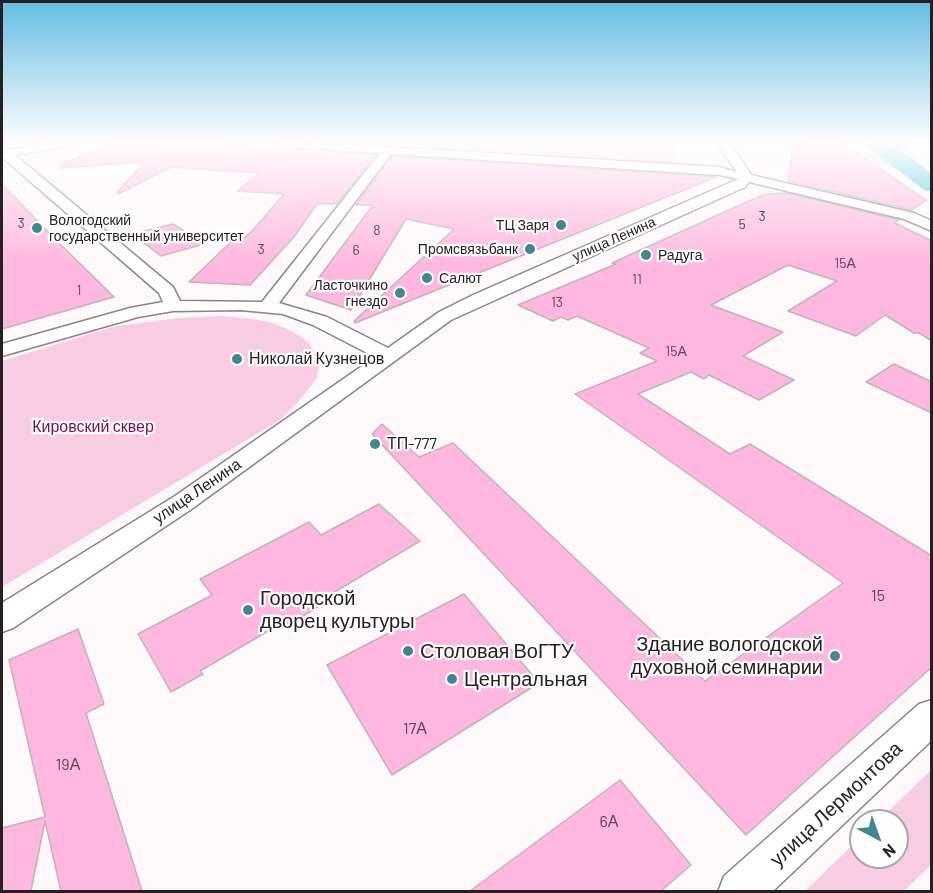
<!DOCTYPE html>
<meta charset="utf-8">
<style>
body{margin:0}
#map{position:relative;width:933px;height:893px;overflow:hidden;background:#fdf9fb;font-family:Barlow,sans-serif}
canvas{display:block}
.frame{position:absolute;inset:0;border:3px solid #262023;pointer-events:none}
.north{position:absolute;left:849px;top:809px;width:60px;height:60px;box-sizing:border-box;background:#fff;border:2px solid #a8a6a7;border-radius:50%;rotate:139deg;font-size:16px;font-weight:700;line-height:24px;text-align:center;color:#262023}
.north::after{content:'';display:block;margin:auto;width:21px;height:27px;background:#418693;clip-path:polygon(50% 0,100% 100%,50% 72%,0 100%)}
</style>
<div id="map">
<canvas width="933" height="893"></canvas>
<div class="frame"></div>
<div class="north">N</div>
</div>
<script>
const c = document.querySelector('canvas').getContext('2d');
c.lineJoin = 'round';
function fill(path, color) { c.fillStyle = color; c.fill(path, 'evenodd'); }
const toPath = rows => new Path2D(rows.map(r => 'M' + r).join(''));
function strokePath(path, color, width, dash) { c.strokeStyle = color; c.lineWidth = width; c.lineCap = dash ? 'butt' : 'round'; c.setLineDash(dash || []); c.stroke(path); }
function write(font, color, halo, rows, align = 'center') {
  c.font = font + ' Barlow,sans-serif'; c.lineWidth = 4.5; c.setLineDash([]); c.textBaseline = 'middle'; c.strokeStyle = halo; c.fillStyle = color; for (const [text, x, y, turn = 0] of rows) {
    c.save(); c.translate(x, y); c.rotate((+turn || 0) * Math.PI / 180); c.textAlign = isNaN(turn) ? turn : align; if (halo) c.strokeText(text, 0, 0); c.fillText(text, 0, 0); c.restore();
  }
}
const green = toPath([
 [414,143,674,143,678,161,656,164,407,149],
 [874,143,900,143,914,155,918,163,931,172,931,190,902,169,888,166,863,155,888,155,887,149],
 [221,316,254,319,273,323,292,331,307,341,316,353,319,362,317,378,299,401,280,420,2,587,2,361,116,326,179,318],
 [931,770,931,865,904,891,805,891,861,837,861,857,897,857,897,821,878,821]
]);
const river = toPath([
 [863,143,892,145,932,174,932,192,924,190,863,143]
]);
const building = toPath([
 [111,143,223,143,376,155,336,204,317,204,294,237,250,285,189,282,235,238,244,238,252,231,284,194,237,191,260,173,171,167,118,194,117,192,145,162,61,168,61,165,111,143],
 [807,143,843,143,926,200,912,210,788,181,793,146,807,143],
 [392,156,716,177,355,323,354,321,454,229,406,219,351,310,306,295,373,205,356,205,392,156],
 [2,184,52,236,114,297,2,329,2,184],
 [786,193,899,220,895,223,932,241,932,341,919,333,914,333,885,315,856,336,788,311,837,281,788,265,711,305,783,332,743,356,794,380,759,400,709,375,704,379,691,372,638,394,730,454,750,444,932,556,932,667,746,835,372,434,382,424,419,457,453,443,705,681,843,583,575,394,657,361,640,353,649,348,577,316,568,320,561,317,553,321,518,305,616,264,612,263,744,203,766,194,786,193],
 [173,224,204,244,161,256,132,234,173,224],
 [894,364,932,382,932,413,866,382,894,364],
 [379,504,420,541,333,593,336,596,283,628,280,624,200,671,203,674,171,692,138,634,212,595,200,579,309,522,321,535,379,504],
 [464,594,539,683,392,775,327,665,464,594],
 [78,629,104,704,86,713,142,891,61,891,45,821,31,891,2,891,2,828,45,817,9,660,78,629],
 [620,780,691,865,661,891,470,891,620,780]
]);
const minor = toPath([
 [50,143,74,143,69,146,15,155,173,287,180,301,262,302,380,153,275,146,270,143,388,147,719,167,737,172,716,143,727,143,741,159,751,175,914,213,932,221,932,231,904,219,749,182,745,187,451,320,193,508,13,628,2,632,2,603,175,496,375,357,313,325,283,314,241,310,173,311,138,317,2,356,2,344,130,308,163,302,159,293,2,157,2,151,50,143],
 [391,154,719,175,738,179,473,295,439,312,388,348,327,317,279,303,391,154],
 [932,700,932,740,772,892,718,892,724,876,919,704,932,700]
]);
const tertiary = toPath([
 [2,143,11,143,2,148,2,143]
]);
const markers = [
 [561,225,6,"#418693"],
 [37,228,6,"#418693"],
 [530,249,6,"#418693"],
 [646,255,6,"#418693"],
 [427,278,6,"#418693"],
 [400,293,6,"#418693"],
 [237,359,6,"#418693"],
 [375,444,6,"#418693"],
 [248,610,6,"#418693"],
 [408,651,6,"#418693"],
 [835,656,6,"#418693"],
 [452,679,6,"#418693"]
];
const numberNames = [
 ["3",762,216],
 ["3",21,223],
 ["5",742,224],
 ["8",377,230],
 ["3",261,249],
 ["6",356,250],
 ["15А",845,263],
 ["11",637,279],
 ["1",79,290],
 ["13",557,302],
 ["15А",676,351]
];
const farPoinames = [
 ["Вологодский",49,220],
 ["государственный университет",49,236],
 ["ТЦ Заря",549,225,"right"],
 ["Промсвязьбанк",518,249,"right"],
 ["Радуга",658,255],
 ["Салют",439,278],
 ["Ласточкино",388,285,"right"],
 ["гнездо",388,301,"right"]
];
const farStreetnames = [
 ["улица Ленина",614,239,-24]
];
const poiNames = [
 ["Николай Кузнецов",249,359],
 ["ТП-777",387,444]
];
const parkNames = [
 ["Кировский сквер",93,427]
];
const streetNames = [
 ["улица Ленина",197,491,-34]
];
const nearNumbernames = [
 ["15",878,596],
 ["17А",415,729],
 ["19А",68,765],
 ["6А",609,822]
];
const nearPoinames = [
 ["Городской",260,598],
 ["дворец культуры",260,621],
 ["Здание вологодской",823,644,"right"],
 ["духовной семинарии",823,667,"right"],
 ["Столовая ВоГТУ",420,651],
 ["Центральная",464,679]
];
const nearStreetnames = [
 ["улица Лермонтова",836,804,-43]
];
fill(green, '#f8cde4');
fill(river, '#3fc7de');
fill(building, '#feb7de');
strokePath(building, '#c2b2ba', 1.5);
strokePath(minor, '#8f8088', 3);
strokePath(tertiary, '#8f8088', 3);
fill(minor, '#fff');
fill(tertiary, '#fff');
const sky = c.createLinearGradient(0, 0, 0, 268);
sky.addColorStop(0, '#64bce4');
sky.addColorStop(0.53, '#fefcfd');
sky.addColorStop(1, '#fefcfd00');
c.fillStyle = sky;
c.fillRect(0, 0, 933, 268);
for (const [x, y, r, color] of markers) { const dot = new Path2D(); dot.arc(x, y, r, 0, 2 * Math.PI); c.fillStyle = color; c.fill(dot); strokePath(dot, '#fff', 2); }
write('14px', '#5c4652', null, numberNames);
write('14px', '#262023', '#fff', farPoinames, 'left');
write('14px', '#262023', '#fff', farStreetnames);
write('16px', '#262023', '#fff', poiNames, 'left');
write('16px', '#741154', '#fff', parkNames);
write('16px', '#262023', '#fff', streetNames);
write('16px', '#5c4652', null, nearNumbernames);
write('20px', '#262023', '#fff', nearPoinames, 'left');
write('20px', '#262023', '#fff', nearStreetnames);
</script>
